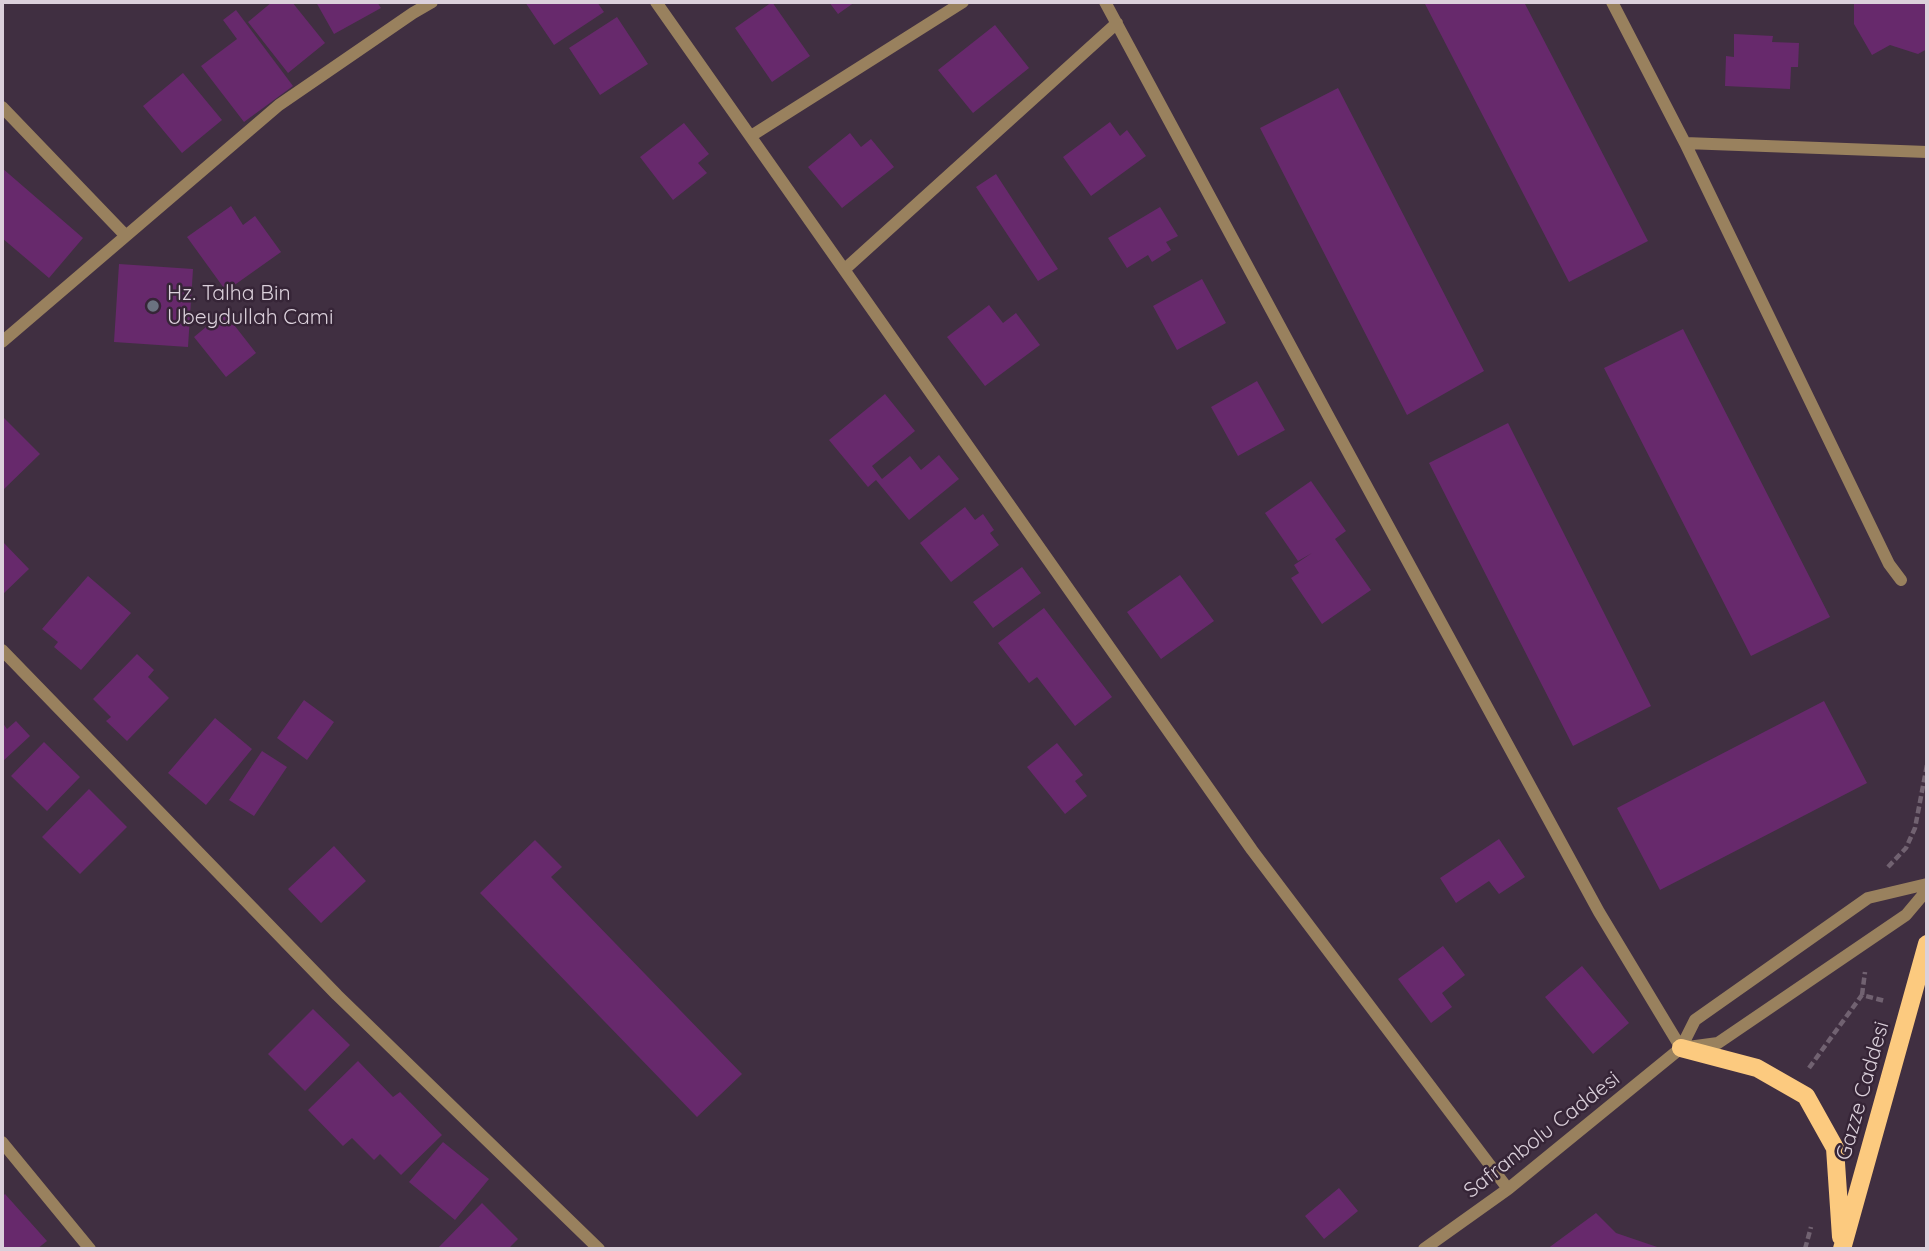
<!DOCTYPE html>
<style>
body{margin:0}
#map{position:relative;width:1929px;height:1251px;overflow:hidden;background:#402f41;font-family:Quicksand,sans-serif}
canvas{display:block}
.frame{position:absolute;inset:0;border:4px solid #dbd0db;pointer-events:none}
</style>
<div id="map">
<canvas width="1929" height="1251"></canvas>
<div class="frame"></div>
</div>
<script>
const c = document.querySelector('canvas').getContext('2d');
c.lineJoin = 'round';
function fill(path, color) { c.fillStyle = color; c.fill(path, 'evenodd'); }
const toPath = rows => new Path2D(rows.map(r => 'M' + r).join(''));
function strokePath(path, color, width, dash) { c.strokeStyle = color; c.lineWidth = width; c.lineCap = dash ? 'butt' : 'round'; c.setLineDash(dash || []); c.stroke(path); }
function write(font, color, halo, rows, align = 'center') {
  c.font = font + ' Quicksand,sans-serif'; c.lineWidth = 5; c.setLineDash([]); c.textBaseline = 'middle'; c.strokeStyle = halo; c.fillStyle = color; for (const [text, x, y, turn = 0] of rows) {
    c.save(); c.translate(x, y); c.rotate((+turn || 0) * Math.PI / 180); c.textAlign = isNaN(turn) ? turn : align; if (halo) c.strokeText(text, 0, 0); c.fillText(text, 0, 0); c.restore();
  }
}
const building = toPath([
 [272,2,292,2,325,43,288,73,248,22],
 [316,2,377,2,381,8,334,34],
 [525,2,597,2,604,12,554,45],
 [772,2,810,56,772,82,735,28],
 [829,2,855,2,838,14],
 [1424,2,1524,2,1648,241,1569,282],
 [1854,2,1927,2,1927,49,1918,54,1890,45,1872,55,1854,24],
 [236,10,293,86,244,122,201,66,237,39,223,20],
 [617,17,648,64,600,95,569,48],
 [995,25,1029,68,973,113,938,70],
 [1734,34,1773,36,1772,42,1799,43,1798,67,1791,67,1790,89,1725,86,1726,56,1734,57],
 [183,73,222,120,182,153,143,106],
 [1338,88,1484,371,1407,415,1260,128],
 [1110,122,1120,136,1127,130,1146,156,1091,196,1063,157],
 [684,123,709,154,698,163,707,173,673,200,640,157],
 [850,133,861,147,871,139,894,167,842,208,808,167],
 [2,168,83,238,49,278,2,238],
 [996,174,1058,269,1038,281,976,187],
 [231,206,243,225,255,216,281,252,226,291,187,237],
 [1160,207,1178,236,1166,242,1171,250,1152,262,1148,255,1127,268,1108,238],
 [119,264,193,269,188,347,114,342],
 [1202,279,1226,323,1177,350,1153,306],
 [989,305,1003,323,1016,313,1040,345,985,386,947,337],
 [224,312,256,353,226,377,194,337],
 [1683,329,1830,617,1751,656,1604,368],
 [1257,381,1285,430,1238,456,1211,407],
 [885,394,915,431,872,466,882,479,910,456,921,470,939,455,959,479,909,520,876,480,868,487,829,440],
 [2,416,40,454,2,491],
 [1508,423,1651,706,1573,746,1429,463],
 [1311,481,1346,531,1335,539,1371,590,1322,624,1291,578,1299,573,1294,565,1312,553,1298,561,1265,513],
 [965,507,975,520,983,514,994,530,990,533,999,545,951,582,920,543],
 [2,541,29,569,2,595],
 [1022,567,1041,593,993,628,973,602],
 [1180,575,1214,621,1161,659,1127,612],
 [88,576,131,613,81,670,54,647,58,642,42,629],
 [1044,608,1112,697,1075,726,1037,677,1029,683,998,643],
 [137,654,154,670,148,677,169,698,127,741,106,721,111,717,93,699],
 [304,700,334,722,307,760,277,738],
 [1824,701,1867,783,1660,890,1617,808],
 [215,718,252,749,206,805,168,773],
 [16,721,30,736,2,762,2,722,7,729],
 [44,742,80,777,47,811,11,776],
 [1057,743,1083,775,1075,781,1087,796,1065,814,1027,767],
 [262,751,287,767,254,816,229,800],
 [89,789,127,827,80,874,42,837],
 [1499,839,1525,877,1499,894,1489,881,1456,903,1440,878],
 [535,840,562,867,551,877,742,1074,697,1117,480,893],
 [334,846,366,881,321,923,288,889],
 [1443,946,1465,975,1442,993,1452,1007,1431,1023,1398,979],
 [1582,966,1629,1023,1593,1054,1545,997],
 [313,1009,350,1045,305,1091,268,1054],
 [358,1061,393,1097,400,1092,442,1135,401,1175,380,1154,374,1160,352,1138,343,1146,308,1110],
 [443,1142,489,1179,455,1220,409,1182],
 [1339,1188,1358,1211,1324,1239,1305,1216],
 [5,1194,47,1241,37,1249,2,1249,2,1197],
 [482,1203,518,1239,508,1249,437,1249],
 [1596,1213,1616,1233,1663,1249,1547,1249]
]);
const path = toPath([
 [1888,867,1906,848,1915,828,1927,765],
 [1862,995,1865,972],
 [1809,1068,1862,995,1885,1001],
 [1805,1249,1811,1227]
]);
const minor = toPath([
 [656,2,1252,850,1508,1189],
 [1105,2,1330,419,1599,912,1681,1048],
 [1612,2,1685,143,1889,564,1901,580],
 [2,107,126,236],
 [751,136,963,2],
 [1685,143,1927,152],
 [845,269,1117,23],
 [2,342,279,105,413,13,432,2],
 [2,650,337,995,599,1249],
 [1688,1047,1718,1043,1906,915,1927,890],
 [2,1142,90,1249],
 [1424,1249,1508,1189,1681,1048,1695,1020,1868,898,1927,884]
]);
const major = toPath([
 [1681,1048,1757,1068,1806,1096,1835,1148,1841,1237],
 [1842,1249,1927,944]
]);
const markers = [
 [153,306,7,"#6b7280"]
];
const poiNames = [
 ["Hz. Talha Bin",167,294],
 ["Ubeydullah Cami",167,318]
];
const streetNames = [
 ["Gazze Caddesi",1863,1091,-74],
 ["Safranbolu Caddesi",1542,1135,-38]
];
fill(building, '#67296c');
strokePath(path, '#716271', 4.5, [7, 3.5]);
strokePath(minor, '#99815e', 12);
strokePath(major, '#fcca7f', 18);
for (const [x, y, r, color] of markers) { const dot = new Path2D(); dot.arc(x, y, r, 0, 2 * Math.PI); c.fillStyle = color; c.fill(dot); strokePath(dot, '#362537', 2.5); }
write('21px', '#dbd0db', '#362537', poiNames, 'left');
write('21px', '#dbd0db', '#362537', streetNames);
</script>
